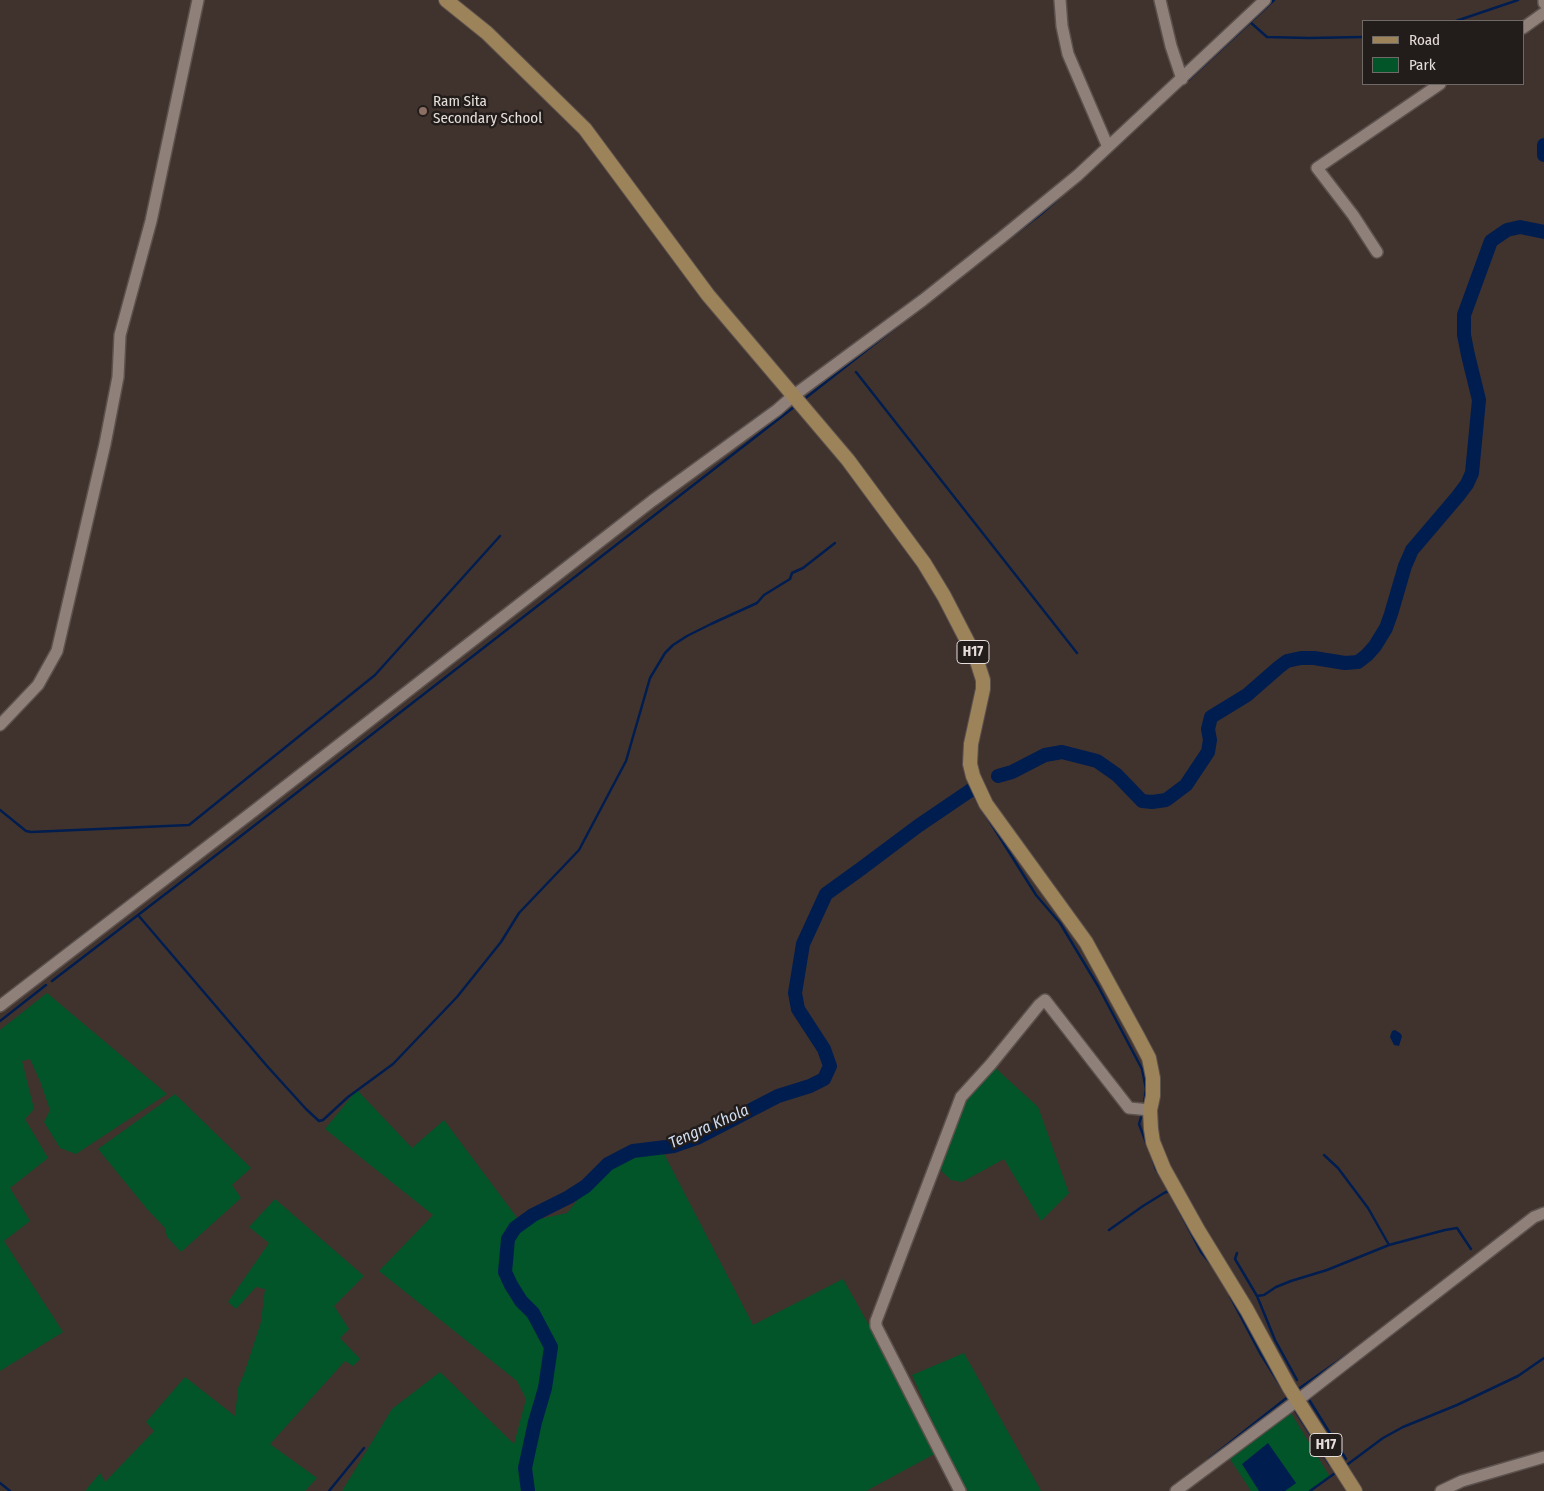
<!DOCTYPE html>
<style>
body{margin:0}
#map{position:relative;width:1544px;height:1491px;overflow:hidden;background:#40332e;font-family:"Fira Sans Condensed",sans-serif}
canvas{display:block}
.legend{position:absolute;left:1362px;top:20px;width:162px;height:65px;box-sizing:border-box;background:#221c1a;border:1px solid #706a67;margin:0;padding:6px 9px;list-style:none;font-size:15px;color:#e6dedb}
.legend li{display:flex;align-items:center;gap:10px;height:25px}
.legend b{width:25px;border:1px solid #706a67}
</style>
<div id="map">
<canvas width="1544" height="1491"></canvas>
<ul class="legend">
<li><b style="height:6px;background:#9c8359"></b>Road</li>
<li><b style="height:14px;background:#015528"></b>Park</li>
</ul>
</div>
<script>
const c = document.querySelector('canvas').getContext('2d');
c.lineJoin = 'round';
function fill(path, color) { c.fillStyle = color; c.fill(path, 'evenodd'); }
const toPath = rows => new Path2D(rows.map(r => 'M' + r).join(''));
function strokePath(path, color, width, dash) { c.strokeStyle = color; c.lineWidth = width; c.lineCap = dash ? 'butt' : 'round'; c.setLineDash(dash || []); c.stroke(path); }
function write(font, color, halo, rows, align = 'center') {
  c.font = font + ' "Fira Sans Condensed",sans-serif'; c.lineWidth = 5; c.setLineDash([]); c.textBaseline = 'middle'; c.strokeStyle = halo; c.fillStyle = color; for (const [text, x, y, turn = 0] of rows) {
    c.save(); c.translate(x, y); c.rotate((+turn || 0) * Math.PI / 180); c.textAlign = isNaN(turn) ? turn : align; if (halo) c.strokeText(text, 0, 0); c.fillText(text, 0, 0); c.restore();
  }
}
const green = toPath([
 [47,993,167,1094,76,1154,60,1148,44,1122,50,1110,40,1081,30,1059,22,1061,34,1109,25,1119,48,1158,10,1188,30,1221,4,1241,63,1332,0,1371,0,1030],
 [991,1064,1038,1107,1069,1193,1041,1221,1004,1159,962,1182,951,1180,935,1165,961,1097],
 [357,1090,412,1148,444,1120,521,1223,567,1213,601,1171,661,1148,753,1325,843,1279,940,1451,866,1491,342,1491,392,1409,440,1372,514,1444,526,1399,517,1381,379,1271,433,1215,325,1129],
 [175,1094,251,1168,232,1185,241,1198,181,1252,167,1237,165,1228,147,1209,98,1149],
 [275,1199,364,1276,334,1306,349,1329,340,1338,360,1359,353,1366,345,1361,270,1444,317,1478,305,1491,85,1491,100,1473,105,1482,154,1431,146,1422,185,1377,235,1416,238,1388,245,1371,261,1322,265,1289,256,1287,236,1309,228,1302,269,1243,249,1227],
 [964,1353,1041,1491,963,1491,912,1375],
 [1291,1413,1330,1477,1312,1491,1251,1491,1230,1459]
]);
const water = toPath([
 [1395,1030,1400,1033,1402,1036,1399,1046,1394,1045,1390,1037,1392,1031],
 [1268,1443,1296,1483,1285,1491,1259,1491,1242,1464]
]);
const stream = toPath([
 [1456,21,1518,0],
 [1250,22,1267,37,1309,38,1363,37],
 [1185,83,1274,0],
 [999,246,1041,214,1059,198],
 [856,372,1077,653],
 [803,400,900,324],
 [971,790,977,800],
 [982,809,1036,895,1060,923,1098,986,1142,1069,1146,1089,1144,1103],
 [0,810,26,831,31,832,189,825,375,675,500,536],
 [138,915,267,1066,306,1109,319,1121,323,1120,348,1097,393,1064,457,997,501,942,519,913,579,850,626,761,650,678,665,653,673,645,687,636,711,624,757,603,764,595,790,579,792,573,803,568,835,543],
 [52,981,228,846,794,407],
 [0,1021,46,985],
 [1142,1114,1139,1124,1147,1145],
 [1324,1155,1338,1168,1368,1208,1389,1245],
 [1153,1160,1156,1169,1161,1177],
 [1170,1193,1201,1252,1211,1264],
 [1109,1230,1143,1206,1164,1193,1169,1191],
 [1237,1253,1235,1259,1257,1296,1275,1340,1297,1380],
 [1230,1296,1260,1353,1284,1391],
 [1257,1296,1264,1295,1276,1287,1291,1281,1327,1270,1389,1245,1445,1230,1457,1228,1471,1249],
 [1297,1390,1351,1352],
 [1308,1398,1346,1459],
 [1293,1407,1330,1465],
 [1209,1459,1289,1396],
 [1344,1467,1383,1438,1403,1427,1457,1405,1518,1376,1544,1358],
 [0,1483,10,1491],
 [329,1491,364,1448],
 [1310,1491,1338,1471]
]);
const river = toPath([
 [1544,145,1544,155],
 [998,776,1012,772,1045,755,1062,752,1097,761,1117,775,1142,801,1152,802,1166,800,1186,785,1208,752,1210,740,1208,729,1211,717,1247,695,1279,667,1287,661,1301,658,1314,658,1345,663,1358,662,1367,655,1375,646,1386,628,1391,614,1405,566,1412,550,1458,496,1467,484,1472,473,1479,400,1468,355,1464,335,1464,315,1491,241,1507,230,1520,227,1544,232],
 [528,1491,525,1468,535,1422,545,1388,551,1347,533,1313,521,1301,511,1285,505,1272,508,1239,515,1228,533,1215,569,1197,586,1186,608,1164,633,1151,674,1146,697,1138,778,1096,810,1086,824,1079,830,1066,824,1049,798,1009,795,993,803,944,826,894,862,868,918,826,971,790]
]);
const minor = toPath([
 [1060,0,1062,26,1068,54,1108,147],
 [1160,0,1171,46,1182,79],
 [1544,0,1544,3],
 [1523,28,1544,13],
 [1377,252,1353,215,1317,168,1440,84],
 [0,725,38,685,57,651,105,444,118,377,120,335,151,221,198,0],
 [0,1006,255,810,652,501,777,410,793,396,923,300,1001,238,1078,175,1265,0],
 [960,1491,876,1326,876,1321,961,1097,991,1064,1039,1005,1045,1000,1129,1108,1150,1110],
 [1176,1491,1298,1400,1534,1217,1544,1213],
 [1441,1491,1462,1481,1544,1457]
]);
const major = toPath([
 [446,0,487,33,585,129,708,295,848,460,924,563,944,596,976,658,983,680,983,689,971,744,970,764,973,776,986,804,1086,942,1138,1037,1149,1058,1153,1078,1153,1096,1150,1110,1151,1129,1153,1142,1164,1169,1198,1230,1247,1310,1289,1387,1355,1491]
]);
const markers = [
 [423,111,5,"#8d6e63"]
];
const shields = [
 [973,652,32],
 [1326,1445,32]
];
const shieldNames = [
 ["H17",973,652],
 ["H17",1326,1445]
];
const poiNames = [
 ["Ram Sita",433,102],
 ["Secondary School",433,119]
];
const waterNames = [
 ["Tengra Khola",709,1127,-24]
];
fill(green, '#015528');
fill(water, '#001d50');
strokePath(stream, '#001d50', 2.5);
strokePath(river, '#001d50', 14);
strokePath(minor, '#5c514d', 14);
strokePath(major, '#5c514d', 16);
strokePath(minor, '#8f807a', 11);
strokePath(major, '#9c8359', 14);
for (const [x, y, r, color] of markers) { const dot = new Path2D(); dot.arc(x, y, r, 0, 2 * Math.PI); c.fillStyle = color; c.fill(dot); strokePath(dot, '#221c1a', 2); }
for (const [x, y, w] of shields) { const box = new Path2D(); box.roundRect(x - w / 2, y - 11.5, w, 23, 4); c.fillStyle = '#221c1a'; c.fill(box); strokePath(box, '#e6dedb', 1); }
write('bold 14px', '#e6dedb', null, shieldNames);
write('15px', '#e6dedb', '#221c1a', poiNames, 'left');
write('italic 16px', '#d0ddf1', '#221c1a', waterNames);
</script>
